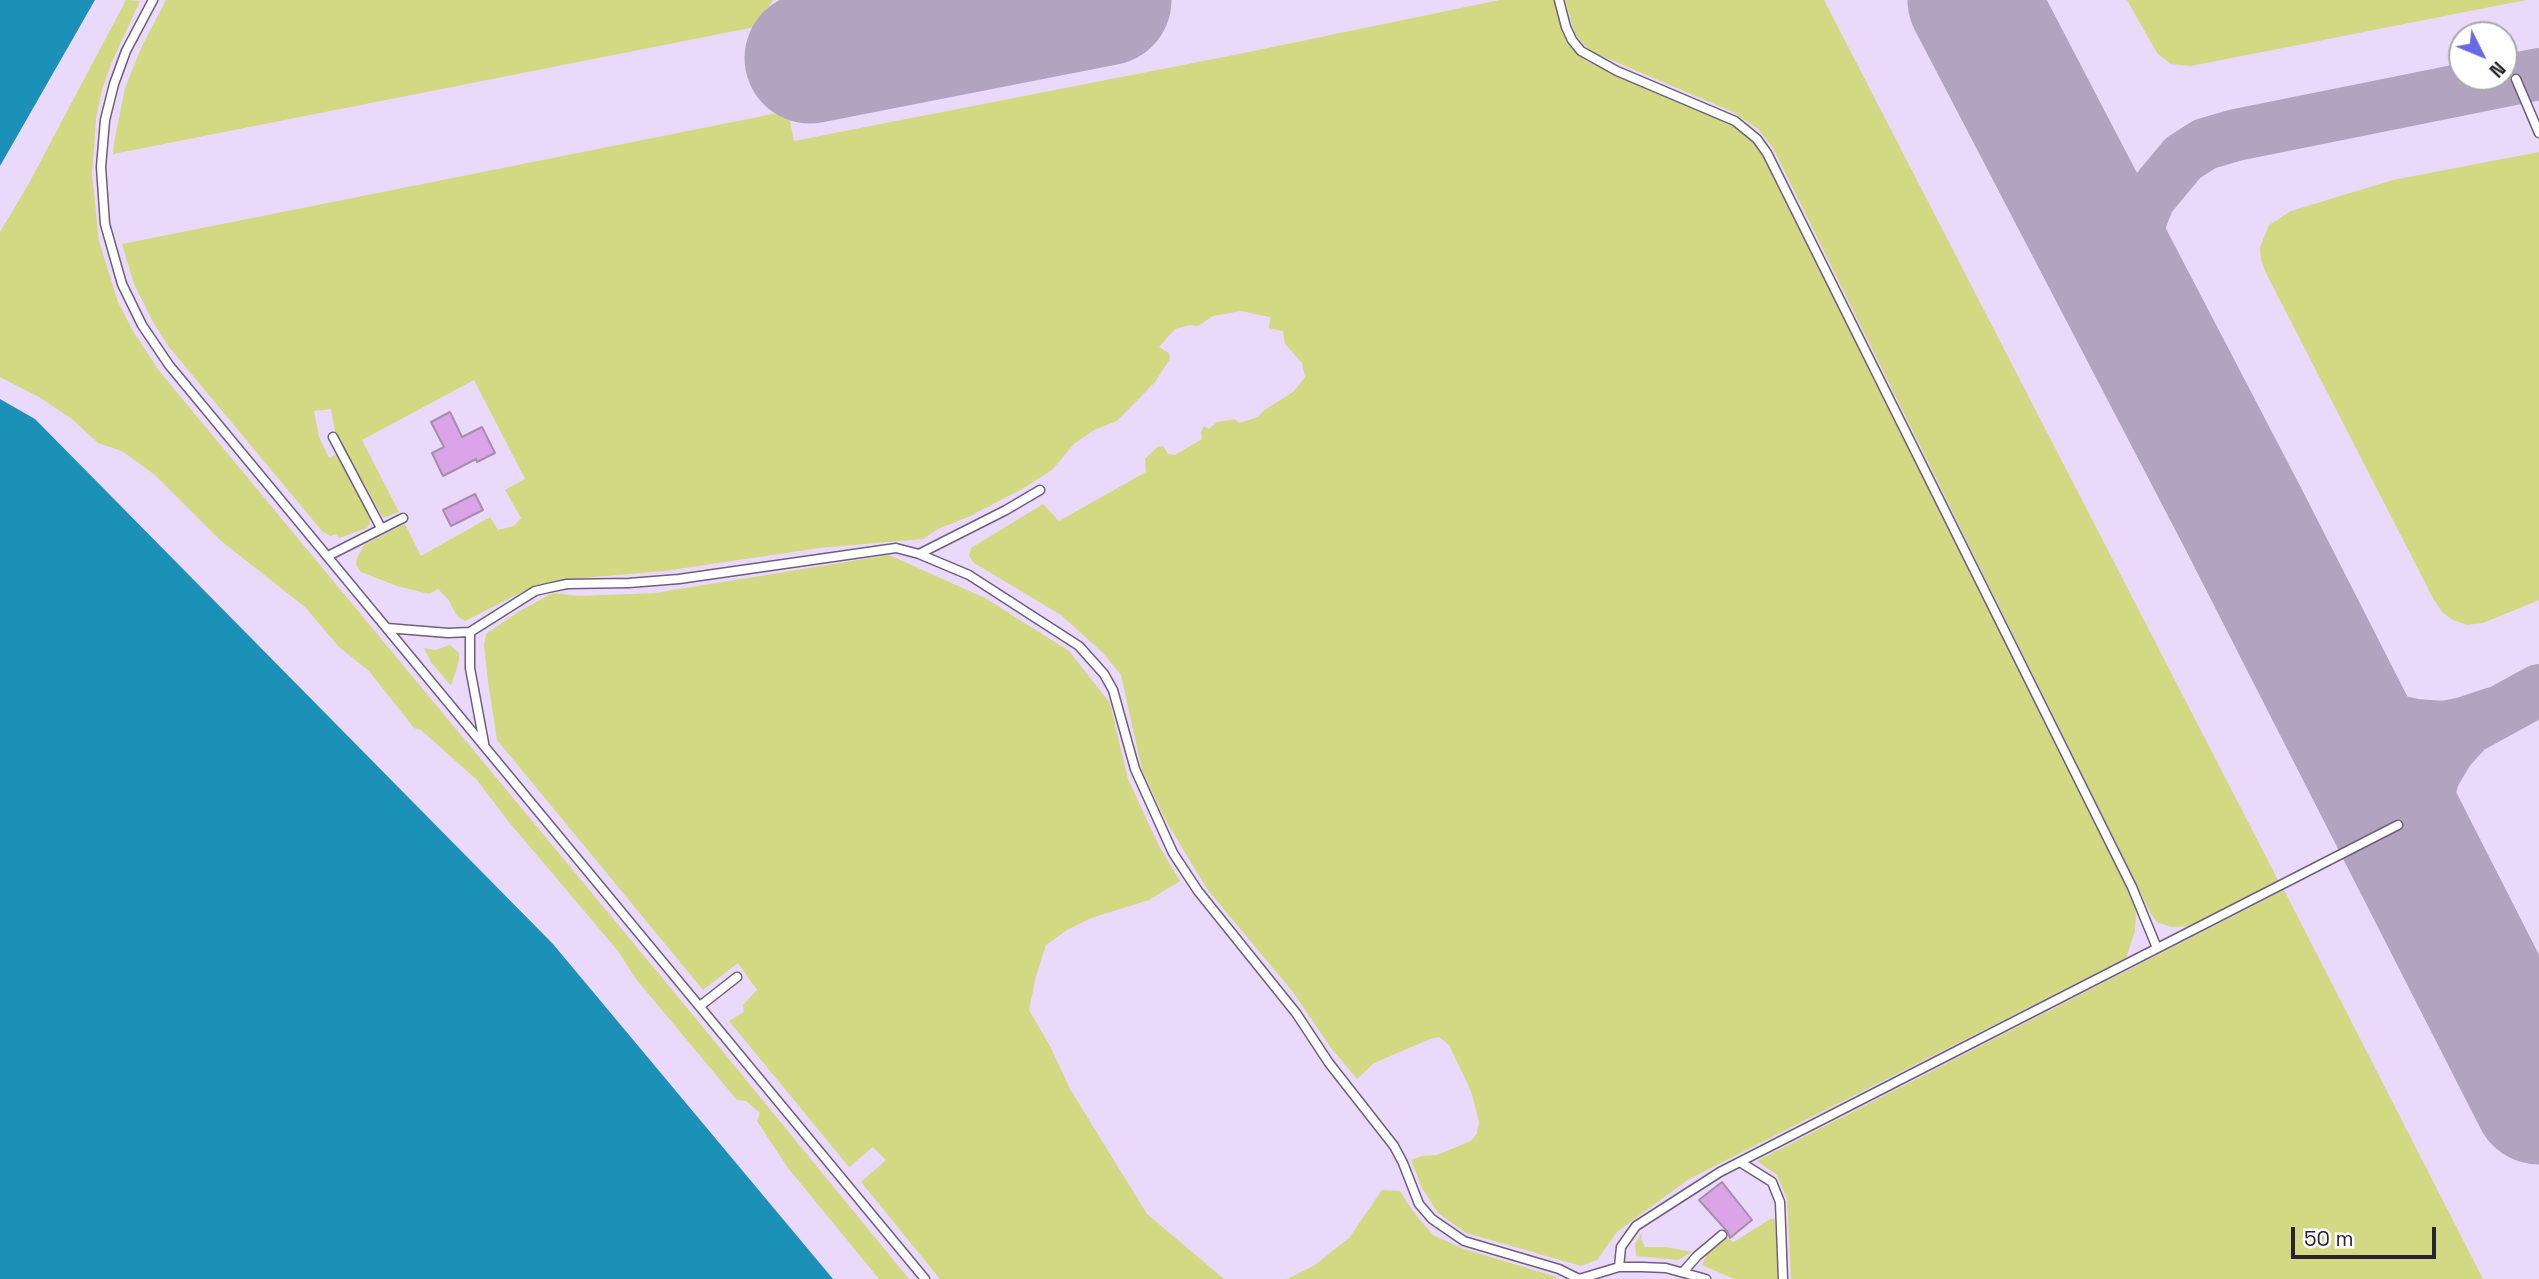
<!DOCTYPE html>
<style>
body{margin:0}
#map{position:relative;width:2539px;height:1279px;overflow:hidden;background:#ead9fb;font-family:"Space Grotesk",sans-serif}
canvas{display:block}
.north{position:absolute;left:2448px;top:21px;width:70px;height:70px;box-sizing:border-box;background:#fff;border:2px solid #a9a7ac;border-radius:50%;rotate:133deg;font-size:19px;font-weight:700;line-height:28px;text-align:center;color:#29222f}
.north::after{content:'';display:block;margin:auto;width:24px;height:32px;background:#686ae3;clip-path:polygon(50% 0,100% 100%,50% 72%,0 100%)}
.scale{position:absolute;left:2291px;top:1227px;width:145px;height:32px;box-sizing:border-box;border:4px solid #29222f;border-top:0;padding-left:9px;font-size:21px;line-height:24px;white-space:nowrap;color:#29222f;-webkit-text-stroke:5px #fff;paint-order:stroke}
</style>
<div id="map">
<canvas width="2539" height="1279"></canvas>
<div class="north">N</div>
<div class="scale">50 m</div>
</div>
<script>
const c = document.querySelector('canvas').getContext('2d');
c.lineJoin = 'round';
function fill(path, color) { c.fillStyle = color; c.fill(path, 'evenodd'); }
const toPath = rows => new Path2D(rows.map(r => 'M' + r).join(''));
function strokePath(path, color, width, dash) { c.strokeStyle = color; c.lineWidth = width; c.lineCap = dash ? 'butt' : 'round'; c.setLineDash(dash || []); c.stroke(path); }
const green = toPath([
 [126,0,140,1,111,64,102,90,96,119,92,174,99,241,118,302,133,331,160,372,688,1009,909,1279,879,1279,788,1168,757,1121,760,1113,746,1101,737,1100,636,979,618,951,508,821,477,780,421,730,414,728,369,671,339,647,305,607,220,540,155,475,122,451,98,443,72,419,39,397,0,377,0,232,28,185],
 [166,0,773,0,755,27,113,154,114,143,125,88,142,46],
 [1500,0,1555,0,1566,41,1586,61,1736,127,1748,136,1766,160,2133,900,2136,914,2135,931,2126,958,1689,1179,1617,1232,1597,1260,1581,1266,1466,1233,1438,1213,1422,1188,1411,1160,1422,1156,1437,1155,1471,1141,1477,1133,1479,1122,1471,1091,1449,1045,1439,1037,1430,1039,1374,1063,1357,1079,1331,1048,1293,992,1207,889,1166,821,1142,770,1121,675,1103,653,1061,615,974,563,969,556,971,548,1043,504,1059,521,1146,472,1145,459,1157,447,1163,446,1168,454,1175,455,1202,439,1201,432,1204,426,1209,429,1217,422,1235,419,1239,423,1258,417,1263,411,1293,392,1305,377,1302,363,1285,344,1283,331,1269,328,1270,317,1241,311,1213,316,1198,326,1190,325,1175,329,1159,347,1169,353,1170,359,1155,382,1117,421,1094,430,1074,444,1052,470,1022,489,968,517,938,529,923,539,819,548,665,571,558,580,534,586,465,621,457,616,448,599,438,589,429,594,397,586,361,572,356,565,357,558,364,545,405,524,421,556,490,517,498,530,514,526,521,518,505,490,525,479,474,380,362,440,399,512,383,518,335,432,331,409,314,411,319,437,329,458,337,454,370,515,370,523,367,528,339,538,336,534,330,536,322,531,169,347,153,322,134,284,122,244,788,111,794,141,1229,56],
 [1565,0,1824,0,2278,880,2191,926,2171,927,2157,922,2151,914,1773,148,1758,129,1733,112,1590,51,1575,34],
 [2127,0,2526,0,2191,66,2171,64,2157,53],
 [2539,152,2539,600,2483,623,2467,625,2453,620,2442,612,2434,600,2267,275,2261,260,2260,247,2269,225,2291,211,2393,180],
 [889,555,985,598,1069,651,1110,703,1128,779,1158,844,1180,881,1149,900,1091,918,1067,930,1046,945,1036,976,1029,1010,1050,1046,1070,1089,1147,1214,1224,1279,940,1279,861,1182,886,1160,873,1147,849,1167,729,1021,744,1012,743,1005,757,990,738,963,703,990,497,740,488,682,484,645,486,634,518,612,553,593,580,596,655,593],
 [450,645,459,653,459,661,451,686,431,662,424,648,435,650],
 [2284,890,2483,1279,1791,1279,1787,1199,1777,1175,1757,1161],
 [1382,1190,1400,1191,1412,1210,1433,1235,1464,1249,1557,1277,1553,1279,1287,1279,1315,1265,1349,1238],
 [1770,1219,1775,1219,1778,1279,1734,1279,1702,1265,1706,1255,1727,1238,1734,1242],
 [1643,1231,1641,1239,1645,1247,1666,1247,1692,1252,1678,1260,1636,1256,1635,1244]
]);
const water = toPath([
 [0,0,95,0,0,166],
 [0,399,35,419,553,944,833,1279,0,1279]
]);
const taxiway = toPath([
 [1980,0,2063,161,2075,199],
 [2234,503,2225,476,2142,312,2132,262,2137,230,2149,199,2183,158,2205,144,2236,135,2539,74],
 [2245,522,2255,533,2319,657,2337,685,2353,698,2373,710,2397,721,2415,725,2443,727,2464,723,2494,713],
 [2450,927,2432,870,2423,831,2426,806,2434,775,2449,750,2468,729,2539,690]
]);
const runway = toPath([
 [1973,0,2245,522,2539,1099],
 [810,58,1106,0]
]);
const building = toPath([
 [450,412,462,437,482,427,495,453,477,462,476,459,443,476,432,453,444,447,431,422,450,412],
 [475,494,483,510,451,526,443,510,475,494],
 [1722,1182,1752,1220,1730,1238,1727,1231,1699,1200,1722,1182]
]);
const service = toPath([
 [153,0,126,51,114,84,105,120,101,167,105,224,122,284,142,325,169,365,925,1279],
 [1559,0,1566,27,1572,40,1581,51,1617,71,1735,121,1757,139,1767,153,2132,887,2157,948],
 [2516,79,2539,133],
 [333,437,381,528],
 [919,554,1006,510,1040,490],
 [328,556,403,518],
 [387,628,448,633,470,632,535,591,548,588,567,584,629,583,679,579,896,548,919,554,969,575,1079,646,1104,674,1113,690,1135,769,1173,853,1198,891,1296,1013,1329,1063,1394,1146,1403,1163,1419,1204,1432,1219,1464,1241,1559,1269,1579,1279,1619,1267,1642,1267,1666,1268,1706,1279],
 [470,632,470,668,484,743],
 [700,1006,737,977],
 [1740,1162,1772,1182,1780,1202,1783,1279],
 [1619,1267,1621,1247,1636,1226,1720,1172,2398,825],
 [1683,1272,1697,1256,1722,1235]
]);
fill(green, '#d3d882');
fill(water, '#1b91b8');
strokePath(taxiway, '#b2a4c0', 52);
strokePath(runway, '#b2a4c0', 131);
fill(building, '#dba4e8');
strokePath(building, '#a68eab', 2);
strokePath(service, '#6e5f7d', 11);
strokePath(service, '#fff', 8);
</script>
